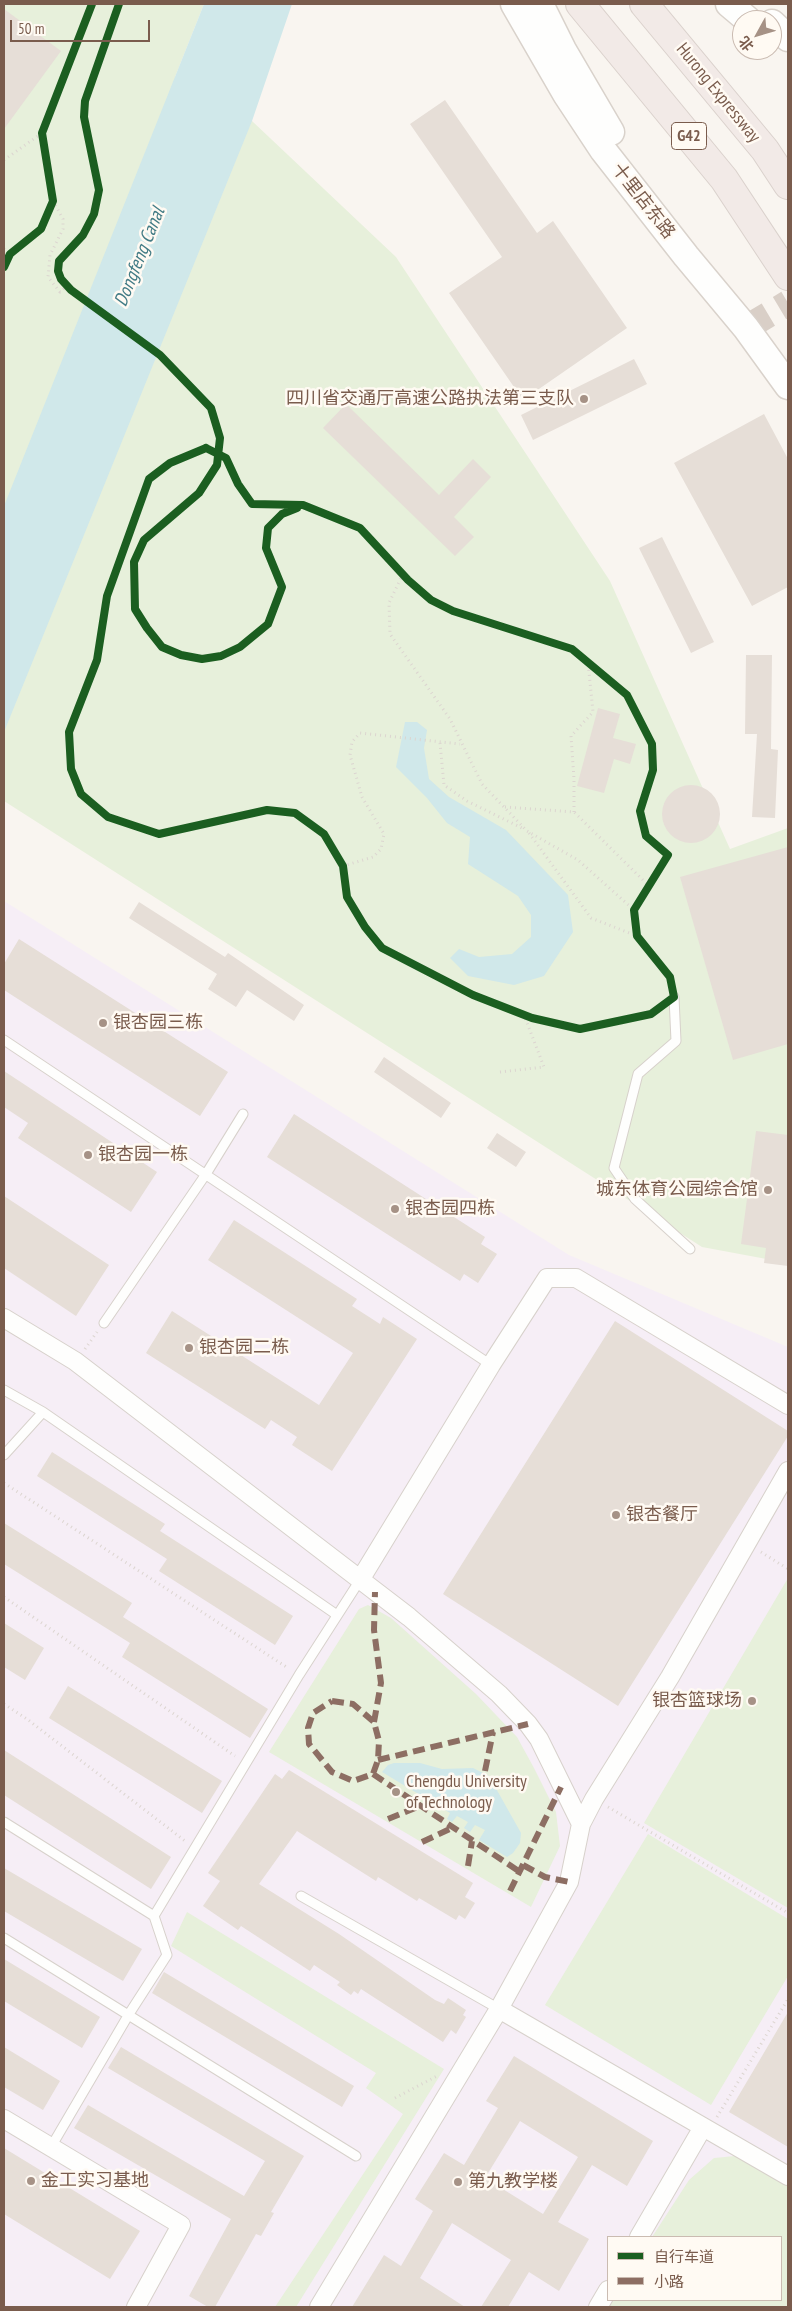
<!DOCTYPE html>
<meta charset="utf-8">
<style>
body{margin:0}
#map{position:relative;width:792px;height:2311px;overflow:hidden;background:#f9f5f0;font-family:"PT Sans Narrow","Noto Sans SC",sans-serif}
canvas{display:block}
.frame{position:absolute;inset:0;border:5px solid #7a5c4d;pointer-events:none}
.legend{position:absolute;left:607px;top:2236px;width:175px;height:65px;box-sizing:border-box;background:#fffaf3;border:1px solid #cabbb1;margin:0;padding:6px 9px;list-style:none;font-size:15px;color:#7a5c4d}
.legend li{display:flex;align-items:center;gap:10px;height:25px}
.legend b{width:25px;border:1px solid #cabbb1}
.north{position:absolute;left:732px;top:10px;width:50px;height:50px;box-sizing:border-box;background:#fffaf3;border:1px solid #cabbb1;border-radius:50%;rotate:231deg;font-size:14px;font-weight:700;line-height:20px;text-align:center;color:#7a5c4d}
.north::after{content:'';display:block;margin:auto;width:18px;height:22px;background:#a69286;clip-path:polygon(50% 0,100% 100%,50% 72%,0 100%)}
.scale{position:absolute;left:10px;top:20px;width:140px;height:22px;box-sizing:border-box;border:2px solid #7a5c4d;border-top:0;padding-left:6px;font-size:15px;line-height:18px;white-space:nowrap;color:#7a5c4d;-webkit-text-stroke:4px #fffaf3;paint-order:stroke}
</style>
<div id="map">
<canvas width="792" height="2311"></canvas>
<div class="frame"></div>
<ul class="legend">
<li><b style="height:6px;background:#1b5e20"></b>自行车道</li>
<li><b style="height:6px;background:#8d6e63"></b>小路</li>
</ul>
<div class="north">北</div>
<div class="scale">50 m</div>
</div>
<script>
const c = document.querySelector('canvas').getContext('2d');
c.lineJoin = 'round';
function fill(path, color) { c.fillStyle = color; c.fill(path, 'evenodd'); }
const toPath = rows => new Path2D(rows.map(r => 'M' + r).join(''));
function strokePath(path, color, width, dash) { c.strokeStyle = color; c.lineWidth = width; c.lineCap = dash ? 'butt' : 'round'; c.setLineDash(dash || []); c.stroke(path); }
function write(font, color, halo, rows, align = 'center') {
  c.font = font + ' "PT Sans Narrow","Noto Sans SC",sans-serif'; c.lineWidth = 5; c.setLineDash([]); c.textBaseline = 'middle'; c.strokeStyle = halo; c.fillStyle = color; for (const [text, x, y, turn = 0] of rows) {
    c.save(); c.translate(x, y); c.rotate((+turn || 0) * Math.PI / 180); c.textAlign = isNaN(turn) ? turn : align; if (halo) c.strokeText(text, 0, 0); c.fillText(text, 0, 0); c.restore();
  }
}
const education = toPath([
 [4,901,569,1255,788,1347,788,2307,4,2307],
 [608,2237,781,2237,781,2300,608,2300]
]);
const green = toPath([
 [4,4,204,4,175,77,252,121,396,257,610,581,730,849,788,828,788,1263,702,1247,4,801],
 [788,1578,788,1908,644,1823],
 [368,1605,391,1618,476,1694,517,1737,534,1768,556,1812,560,1846,531,1907,269,1752,359,1609],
 [648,1834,788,1919,788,1976,711,2105,545,2005],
 [187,1912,444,2069,296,2307,275,2307,403,2114,366,2088,376,2073,171,1946],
 [735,2156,788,2184,788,2307,608,2307,612,2300,781,2300,781,2237,652,2237,689,2180,714,2158]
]);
const water = toPath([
 [204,4,292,4,252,121,4,732,4,506],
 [405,722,417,722,427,730,424,748,429,779,449,797,506,830,568,895,573,932,544,976,514,985,468,976,450,958,459,949,479,957,512,954,531,937,531,915,518,896,468,864,470,837,447,823,427,798,396,767],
 [394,1763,420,1763,442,1769,473,1768,489,1776,521,1833,520,1843,513,1853,507,1857,479,1840,485,1830,475,1825,470,1832,464,1828,468,1822,457,1816,452,1822,447,1819,450,1813,382,1772,388,1765]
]);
const building = toPath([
 [4,9,61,51,4,129],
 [445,100,537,233,553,221,627,328,523,400,449,293,502,257,410,124],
 [634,359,647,384,533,440,521,415],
 [346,404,439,495,473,459,491,477,454,517,474,537,455,556,323,428],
 [764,414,788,459,788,587,752,606,674,463],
 [662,537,714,642,691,653,639,548],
 [746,655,772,655,771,749,778,750,775,818,752,817,757,734,745,734],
 [598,708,620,714,613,738,636,744,630,764,614,759,604,793,577,786],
 '662 814a29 29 0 1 1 58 0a29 29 0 1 1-58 0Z',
 [788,847,788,1044,733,1060,680,877],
 [139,902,225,957,228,953,304,1005,294,1021,247,990,236,1007,208,989,217,974,129,918],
 [19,939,228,1072,200,1116,4,990,4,964],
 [384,1057,451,1103,441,1118,374,1072],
 [4,1071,157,1172,131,1212,18,1138,28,1123,4,1107],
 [294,1114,485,1237,481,1244,497,1254,478,1283,464,1274,460,1281,267,1157],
 [756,1131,788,1135,788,1266,764,1263,766,1248,741,1244],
 [497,1133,526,1152,516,1167,487,1148],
 [4,1196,109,1265,76,1316,4,1268],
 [234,1220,357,1299,352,1306,380,1324,383,1317,417,1339,332,1471,292,1445,297,1437,271,1420,265,1429,146,1353,172,1311,319,1405,353,1353,208,1260],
 [615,1321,788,1431,788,1436,618,1706,443,1594],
 [52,1452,165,1524,160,1531,293,1616,275,1645,159,1571,167,1559,37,1476],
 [4,1523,132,1603,123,1617,268,1709,250,1738,122,1657,130,1643,4,1564],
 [4,1623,44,1648,25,1680,4,1667],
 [68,1686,222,1781,202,1813,49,1718],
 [4,1750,171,1857,151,1889,4,1795],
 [289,1770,473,1883,465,1897,475,1903,465,1919,459,1915,456,1920,419,1898,417,1901,378,1877,376,1881,297,1831,259,1884,339,1934,435,2000,444,2004,448,1998,466,2010,463,2015,466,2017,456,2034,451,2030,443,2042,361,1989,358,1994,354,1991,351,1995,337,1985,340,1982,314,1965,310,1971,241,1926,238,1930,203,1906,220,1881,208,1873,275,1774,282,1779],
 [4,1868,142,1949,123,1981,4,1911],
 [4,1959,100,2017,82,2048,4,2001],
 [164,1972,354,2086,342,2107,152,1993],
 [788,2012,788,2147,729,2112],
 [4,2047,60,2081,43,2110,4,2087],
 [121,2047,304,2156,271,2212,274,2213,261,2236,256,2234,215,2307,208,2307,189,2296,231,2219,74,2128,88,2105,244,2196,265,2161,108,2068],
 [514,2056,653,2141,627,2186,592,2165,558,2222,589,2239,559,2291,529,2272,508,2307,481,2307,511,2260,452,2223,420,2278,465,2307,352,2307,384,2255,401,2266,433,2211,415,2199,444,2153,464,2165,498,2108,486,2101],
 [520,2121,578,2157,543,2214,485,2178],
 [4,2148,140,2231,110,2279,4,2214]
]);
const secondaryTunnel = toPath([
 [746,328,788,303]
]);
const path = toPath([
 [4,160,42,133],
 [53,201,63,219,63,229,50,255,48,277,60,292,67,286],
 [4,249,10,254],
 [403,574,389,603,390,634,450,719,482,784,527,831,578,860,634,910],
 [440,743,444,785,467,801,524,829],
 [505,807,574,812,649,886],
 [574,812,574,779,571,736,593,712,588,662],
 [529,833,591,918,637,936],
 [343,866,373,857,381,849,384,834,362,797,350,755,352,742,360,733,460,744],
 [500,1072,544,1067,524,1015],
 [85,1349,97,1332],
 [4,1483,288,1668],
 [761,1552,788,1569],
 [4,1597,235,1756],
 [4,1704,27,1719,185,1841],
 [608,1807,788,1913],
 [395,2098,437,2076],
 [717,2117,788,1999]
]);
const lane = toPath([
 [674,997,676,1041,638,1074,614,1168,635,1199,690,1249],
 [4,1040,491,1365],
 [104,1323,206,1174,243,1114],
 [4,1390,43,1412,337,1615],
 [4,1455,43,1412],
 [4,1822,154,1916],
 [301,1896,499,2009],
 [4,1938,356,2156],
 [51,2147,129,2014,167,1955,154,1916,299,1675,360,1580]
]);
const street = toPath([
 [4,1318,75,1361,409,1617,499,1694,528,1724,539,1739,581,1824,569,1882,499,2009,319,2307],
 [360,1580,491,1365,547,1278,576,1278,788,1405],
 [581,1824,594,1799,670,1677,788,1471],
 [499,2009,788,2176],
 [4,2119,181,2225,136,2307],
 [639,2237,703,2127],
 [598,2307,608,2290]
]);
const secondary = toPath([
 [514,4,566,94,603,150,686,256,746,328,788,386],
 [540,4,563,50,611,132],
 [729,4,748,20],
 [772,23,788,38]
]);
const highway = toPath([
 [580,4,724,179,788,276],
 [644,4,765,150,788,185]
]);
const quiet = toPath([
 [332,1701,353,1704,374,1722,379,1741,378,1760,373,1774,353,1781,332,1772,309,1744,308,1728,313,1713,332,1701],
 [374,1722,381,1683,374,1630,375,1592],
 [378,1760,528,1724],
 [485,1771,493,1732],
 [373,1774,520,1872],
 [388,1819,420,1806],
 [422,1842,452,1828],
 [523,1865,545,1877,569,1882],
 [468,1866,472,1841],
 [510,1891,561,1787]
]);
const cycleway = toPath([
 [119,4,85,101,84,117,99,190,94,214,83,235,59,261,58,271,61,279,71,290,160,355,211,408,220,438,217,465,199,493,144,540,134,562,135,609,147,628,162,647,181,655,202,659,221,656,240,647,268,624,282,587,266,548,268,528,282,514,297,508],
 [4,267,10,254,41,229,53,201,42,133,92,4],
 [206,448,226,458,238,484,252,504,303,505,360,528,408,580,431,600,453,611,572,649,627,695,652,744,653,770,640,811,646,836,668,855,634,910,637,936,670,977,674,997,651,1014,580,1029,532,1018,473,995,382,948,365,927,347,897,343,866,324,834,295,813,267,810,159,834,108,817,81,794,71,769,69,732,97,660,107,596,149,479,170,463,206,448]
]);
const markers = [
 [584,399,5,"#a69286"],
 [103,1023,5,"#a69286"],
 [88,1155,5,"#a69286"],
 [768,1190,5,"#a69286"],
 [395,1209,5,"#a69286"],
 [189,1348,5,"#a69286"],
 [616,1515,5,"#a69286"],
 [752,1701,5,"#a69286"],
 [396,1792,5,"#a69286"],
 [31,2181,5,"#a69286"],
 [458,2182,5,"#a69286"]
];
const shields = [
 [689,136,35]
];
const shieldNames = [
 ["G42",689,136]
];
const streetNames = [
 ["Hurong Expressway",718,93,51],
 ["十里店东路",643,201,52]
];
const poiNames = [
 ["四川省交通厅高速公路执法第三支队",574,399,"right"],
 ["银杏园三栋",113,1023],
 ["银杏园一栋",98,1155],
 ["城东体育公园综合馆",758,1190,"right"],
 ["银杏园四栋",405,1209],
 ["银杏园二栋",199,1348],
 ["银杏餐厅",626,1515],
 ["银杏篮球场",742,1701,"right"],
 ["Chengdu University",406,1782],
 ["of Technology",406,1803],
 ["金工实习基地",41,2181],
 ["第九教学楼",468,2182]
];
const waterNames = [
 ["Dongfeng Canal",140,257,-68]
];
fill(education, '#f6eef6');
fill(green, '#e7f0db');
fill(water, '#d0e8ea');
fill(building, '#e6ded7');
strokePath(secondaryTunnel, '#d9cfc7', 26, [26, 13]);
strokePath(lane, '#d7d1cb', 11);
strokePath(street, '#d7d1cb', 20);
strokePath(secondary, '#d9d2cb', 29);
strokePath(highway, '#dad1cc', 30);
strokePath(path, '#dcd5d0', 3, [1, 4]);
strokePath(lane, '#fefefd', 9);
strokePath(street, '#fefefd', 18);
strokePath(secondary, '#fefefd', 26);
strokePath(highway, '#f2eae7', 28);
strokePath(quiet, '#8d6e63', 6, [12, 6]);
strokePath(cycleway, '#1b5e20', 8);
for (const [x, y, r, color] of markers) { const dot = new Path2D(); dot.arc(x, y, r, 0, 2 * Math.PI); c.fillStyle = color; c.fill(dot); strokePath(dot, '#fffaf3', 2); }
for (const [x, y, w] of shields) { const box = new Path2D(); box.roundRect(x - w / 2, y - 13.5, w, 27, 4); c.fillStyle = '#fffaf3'; c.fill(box); strokePath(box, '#7a5c4d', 1); }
write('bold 16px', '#7a5c4d', null, shieldNames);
write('18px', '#7a5c4d', '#fffaf3', streetNames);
write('18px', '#7a5c4d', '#fffaf3', poiNames, 'left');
write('italic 19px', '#437c86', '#fffaf3', waterNames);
</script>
